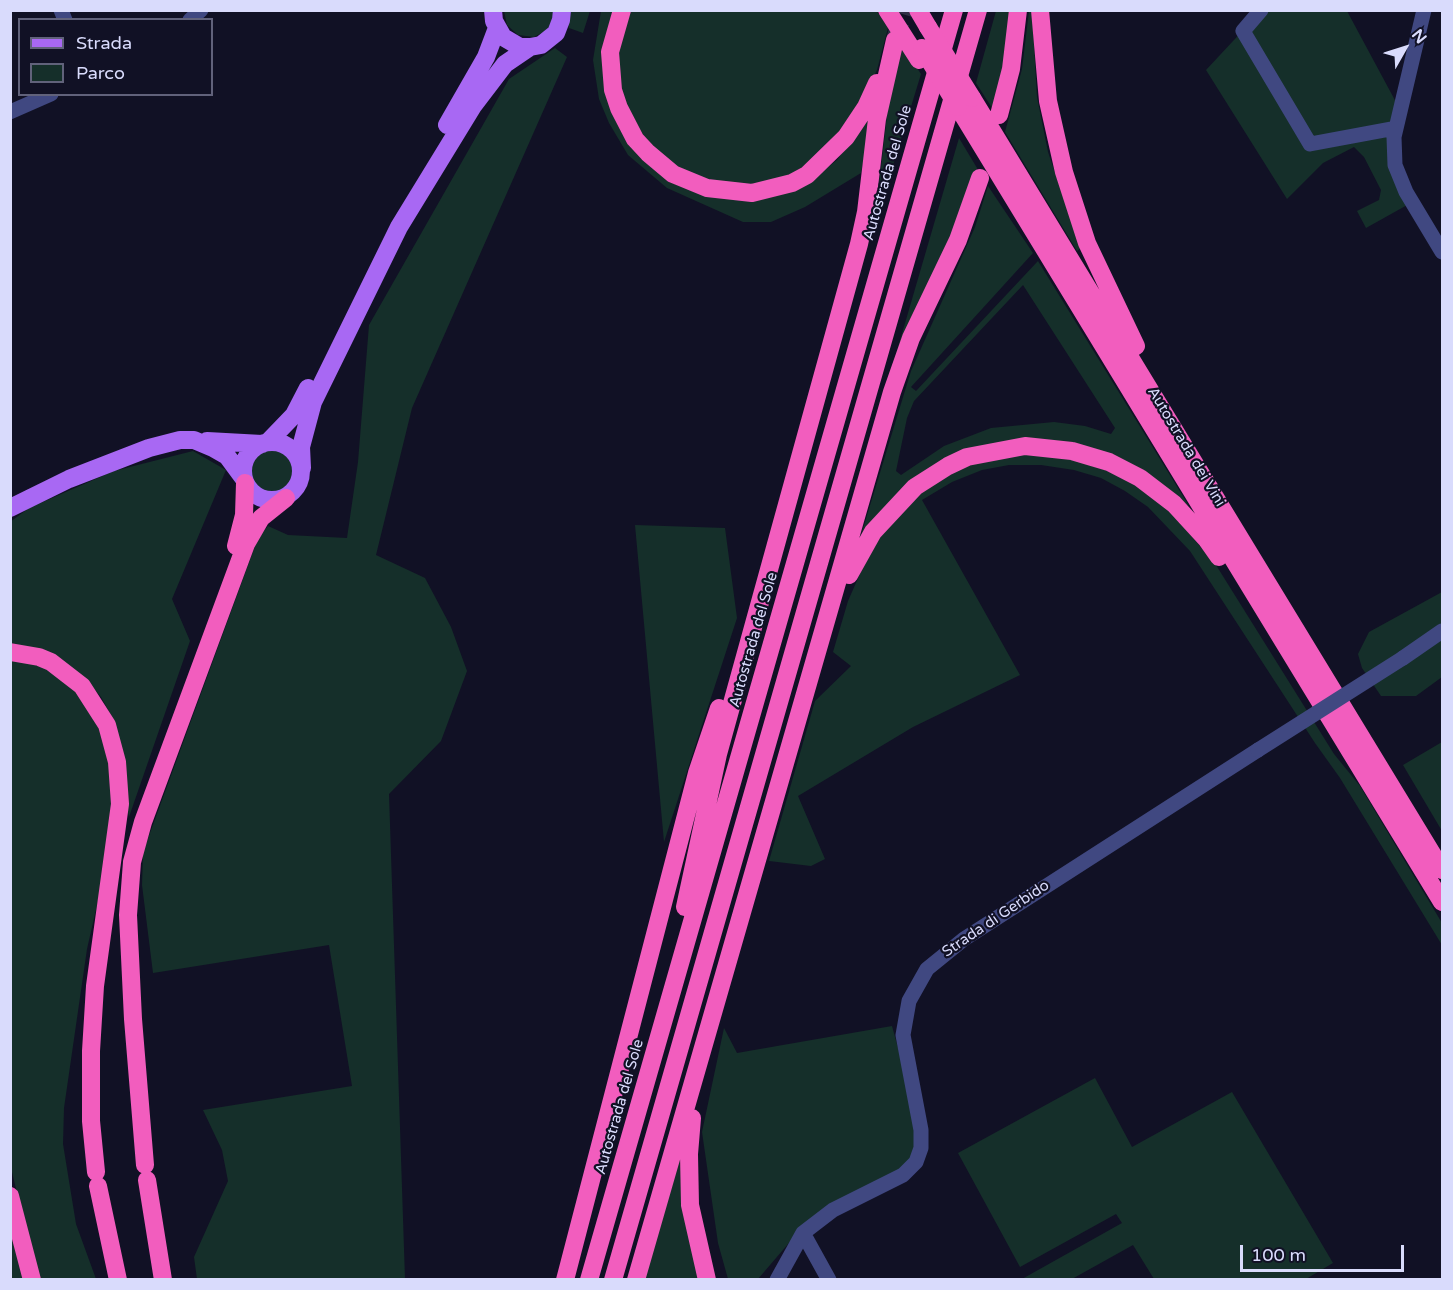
<!DOCTYPE html>
<style>
body{margin:0}
#map{position:relative;width:1453px;height:1290px;overflow:hidden;background:#111125;font-family:"Varela Round",sans-serif}
canvas{display:block}
.frame{position:absolute;inset:0;border:12px solid #d9dbfc;pointer-events:none}
.legend{position:absolute;left:18px;top:18px;width:195px;height:78px;box-sizing:border-box;background:#111125;border:2px solid #61627b;margin:0;padding:8px 10px;list-style:none;font-size:18px;color:#d9dbfc}
.legend li{display:flex;align-items:center;gap:12px;height:30px}
.legend b{width:30px;border:2px solid #61627b}
.north{position:absolute;left:1375px;top:18px;width:60px;height:60px;-webkit-text-stroke:4px #111125;paint-order:stroke;rotate:51deg;font-size:16px;font-weight:700;line-height:24px;text-align:center;color:#d9dbfc}
.north::after{content:'';display:block;margin:auto;width:21px;height:27px;background:#d9dbfc;clip-path:polygon(50% 0,100% 100%,50% 72%,0 100%)}
.scale{position:absolute;left:1240px;top:1245px;width:164px;height:27px;box-sizing:border-box;border:3px solid #d9dbfc;border-top:0;padding-left:8px;font-size:18px;line-height:21px;white-space:nowrap;color:#d9dbfc;-webkit-text-stroke:4px #111125;paint-order:stroke}
</style>
<div id="map">
<canvas width="1453" height="1290"></canvas>
<div class="frame"></div>
<ul class="legend">
<li><b style="height:8px;background:#a868f3"></b>Strada</li>
<li><b style="height:16px;background:#152f2a"></b>Parco</li>
</ul>
<div class="north">N</div>
<div class="scale">100 m</div>
</div>
<script>
const c = document.querySelector('canvas').getContext('2d');
c.lineJoin = 'round';
function fill(path, color) { c.fillStyle = color; c.fill(path, 'evenodd'); }
const toPath = rows => new Path2D(rows.map(r => 'M' + r).join(''));
function strokePath(path, color, width, dash) { c.strokeStyle = color; c.lineWidth = width; c.lineCap = dash ? 'butt' : 'round'; c.setLineDash(dash || []); c.stroke(path); }
function write(font, color, halo, rows, align = 'center') {
  c.font = font + ' "Varela Round",sans-serif'; c.lineWidth = 4.5; c.setLineDash([]); c.textBaseline = 'middle'; c.strokeStyle = halo; c.fillStyle = color; for (const [text, x, y, turn = 0] of rows) {
    c.save(); c.translate(x, y); c.rotate((+turn || 0) * Math.PI / 180); c.textAlign = isNaN(turn) ? turn : align; if (halo) c.strokeText(text, 0, 0); c.fillText(text, 0, 0); c.restore();
  }
}
const green = toPath([
 [564,10,590,11,583,33,569,28],
 [504,11,553,11,554,16,547,30,534,37,518,35,507,25],
 [601,11,617,11,620,122,707,192,811,180,837,160,866,119,872,118,861,173,805,207,771,222,743,222,667,188,628,155,609,123,599,99,593,60],
 [628,11,877,11,888,28,877,70,853,120,811,165,765,185,708,181,668,163,636,127,620,89,618,47],
 [996,11,1011,11,1008,50,994,111,976,83],
 [1029,11,1032,11,1037,97,1048,152,1081,248,1077,251,1005,132,1022,69],
 [1261,11,1347,11,1397,104,1390,139,1409,204,1366,228,1357,211,1379,200,1381,190,1364,157,1354,147,1323,163,1287,199,1206,70],
 [902,46,921,74,874,228,890,89],
 [555,48,567,57,412,408,376,555,425,578,451,627,467,671,441,741,389,794,405,1279,197,1279,194,1257,228,1181,222,1150,203,1110,352,1086,329,945,153,973,142,885,143,852,258,538,268,526,288,535,347,538,358,462,369,325,509,79],
 [959,138,977,168,965,210,894,361],
 [988,186,1033,253,911,387,916,391,1038,261,1189,506,1161,486,1105,454,968,452,863,536,861,535,911,371,975,227],
 [1023,285,1115,428,1111,434,1085,426,1054,422,991,428,944,446,901,475,896,471,907,418,914,401],
 '249 470a22 22 0 1 1 44 0a22 22 0 1 1-44 0Z',
 [193,451,226,470,172,599,190,641,129,817,111,715,101,697,89,683,11,646,10,522,29,508,114,471],
 [1052,453,1123,476,1164,504,1216,565,1334,754,1360,786,1442,923,1442,945,1340,778,1315,743,1190,551,1148,507,1125,491,1101,478,1074,470,1041,465,1009,465,982,470,952,482,922,500,1020,675,913,727,798,796,825,859,811,866,769,861,815,701,851,666,833,652,848,601,870,551,879,537,914,497,958,468,1002,456],
 [635,525,725,528,737,618,664,842],
 [1442,592,1442,677,1416,696,1381,696,1362,668,1358,654,1369,632],
 [10,657,39,661,82,690,112,758,110,848,87,949,64,1108,63,1144,76,1224,96,1279,38,1279,11,1168],
 [1442,742,1442,831,1403,765],
 [892,1026,921,1131,916,1161,800,1230,758,1279,728,1279,718,1243,702,1132,724,1028,737,1053],
 [1095,1078,1132,1147,1232,1092,1333,1263,1306,1279,1154,1279,1133,1245,1072,1279,1022,1279,1122,1223,1116,1214,1020,1267,958,1153],
 [679,1156,703,1279,643,1280],
 [10,1219,27,1279,11,1279]
]);
const highwayTunnel = toPath([
 [895,40,904,10]
]);
const minor = toPath([
 [61,10,65,20],
 [1261,10,1243,31,1310,144,1396,128],
 [1424,10,1394,137,1395,165,1406,192,1442,252],
 [190,20,201,10],
 [10,112,51,94],
 [1403,658,1442,631],
 [803,1233,829,1280],
 [777,1280,803,1233,833,1210,903,1175,916,1162,921,1148,921,1130,903,1035,909,1001,927,969,964,939,1258,750]
]);
const major = toPath([
 [493,10,494,21,503,37,520,47,530,47,541,45,556,33,561,20,562,10],
 [447,125,486,57,497,28],
 [207,441,262,444],
 '243 471a29 29 0 1 1 58 0a29 29 0 1 1-58 0Z',
 [268,442,294,415,308,388],
 [302,468,301,447,313,402,399,227,473,106,505,64,530,47],
 [10,508,69,479,149,448,180,440,194,440,213,448,227,456,244,479]
]);
const highway = toPath([
 [622,10,610,52,613,90,619,108,635,139,648,153,673,174,707,188,752,193,792,183,807,175,846,137,866,107,877,83],
 [887,10,919,60],
 [918,10,928,27],
 [1040,10,1048,101,1064,172,1087,243,1136,346],
 [972,98,1442,870],
 [958,107,1442,902],
 [999,115,1011,69,1018,10],
 [236,546,244,515,245,483],
 [849,575,873,532,915,487,948,466,967,457,1025,446,1072,451,1109,462,1140,478,1174,504,1207,540,1219,557],
 [10,652,39,657,51,662,82,686,107,725,117,762,120,804,95,986,91,1051,91,1121,96,1172],
 [685,907,718,754,859,244,866,212,877,119,895,40],
 [692,1118,689,1154,690,1205,707,1280],
 [145,1165,133,1019,128,915,132,862,143,822,246,544,261,518,286,498],
 [147,1180,163,1280],
 [98,1186,118,1280],
 [10,1196,32,1280],
 [565,1280,697,773,719,708],
 [589,1280,954,10],
 [613,1280,978,10],
 [636,1280,892,392,911,338,958,240,980,178]
]);
const minorBridge = toPath([
 [1258,750,1403,658]
]);
const highwayBridge = toPath([
 [928,27,972,98],
 [922,48,958,107]
]);
const streetNames = [
 ["Autostrada del Sole",888,173,-74],
 ["Autostrada dei Vini",1186,447,59],
 ["Autostrada del Sole",754,640,-74],
 ["Strada di Gerbido",996,919,-34],
 ["Autostrada del Sole",620,1107,-74]
];
fill(green, '#152f2a');
strokePath(highwayTunnel, '#2f2f45', 18, [18, 9]);
strokePath(minor, '#404881', 15);
strokePath(major, '#a868f3', 18);
strokePath(highway, '#f25dbe', 18);
strokePath(minorBridge, '#404881', 15);
strokePath(highwayBridge, '#f25dbe', 18);
write('15px', '#d9dbfc', '#111125', streetNames);
</script>
